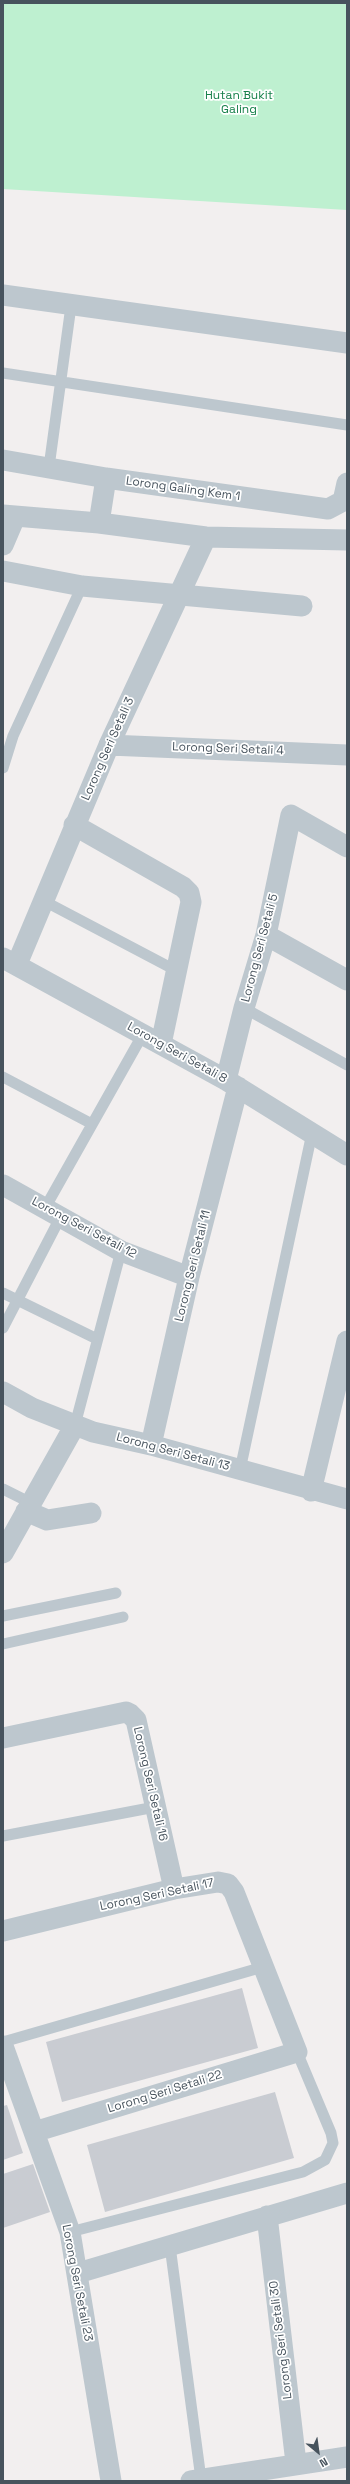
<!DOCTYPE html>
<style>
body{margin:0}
#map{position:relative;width:350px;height:2484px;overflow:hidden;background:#f2efef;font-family:"Space Grotesk",sans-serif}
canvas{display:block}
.frame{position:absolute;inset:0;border:4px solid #47535d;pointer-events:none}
.north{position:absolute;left:298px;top:2432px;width:40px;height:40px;-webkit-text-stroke:3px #fff;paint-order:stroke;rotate:151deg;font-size:11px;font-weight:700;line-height:16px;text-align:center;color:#47535d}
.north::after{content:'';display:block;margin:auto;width:14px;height:18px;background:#47535d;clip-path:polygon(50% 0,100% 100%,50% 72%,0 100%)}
</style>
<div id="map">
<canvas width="350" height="2484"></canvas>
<div class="frame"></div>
<div class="north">N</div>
</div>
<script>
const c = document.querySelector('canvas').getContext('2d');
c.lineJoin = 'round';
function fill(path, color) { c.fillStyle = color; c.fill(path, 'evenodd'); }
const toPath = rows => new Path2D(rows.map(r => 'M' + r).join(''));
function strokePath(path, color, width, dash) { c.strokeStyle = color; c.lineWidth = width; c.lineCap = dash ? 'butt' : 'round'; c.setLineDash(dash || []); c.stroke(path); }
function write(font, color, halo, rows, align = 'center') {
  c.font = font + ' "Space Grotesk",sans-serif'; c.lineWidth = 3.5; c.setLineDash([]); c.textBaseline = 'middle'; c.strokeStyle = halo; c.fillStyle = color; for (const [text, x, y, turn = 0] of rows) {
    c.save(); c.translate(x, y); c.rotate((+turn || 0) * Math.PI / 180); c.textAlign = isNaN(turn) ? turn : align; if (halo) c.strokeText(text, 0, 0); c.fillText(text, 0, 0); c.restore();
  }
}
const green = toPath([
 [3,3,347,3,347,210,3,189]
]);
const building = toPath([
 [242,1988,258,2048,62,2102,46,2042],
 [275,2092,294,2158,105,2212,87,2145],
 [7,2105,23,2153,3,2160,3,2106],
 [33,2164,50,2212,3,2228,3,2174]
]);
const service = toPath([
 [3,373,347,425],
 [49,467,71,306],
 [3,768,13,736,82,586],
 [44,901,177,971],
 [244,1008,347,1065],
 [3,1077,92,1124],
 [45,1208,143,1034],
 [3,1293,97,1339],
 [3,1328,60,1218],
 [75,1425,121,1251],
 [240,1470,312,1133],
 [3,1489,31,1503],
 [3,1616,116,1593],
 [3,1644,123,1617],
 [3,1836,155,1807],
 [3,2042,263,1967],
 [70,2232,303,2172,325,2160,333,2143,331,2133,297,2052],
 [170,2246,201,2479]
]);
const minor = toPath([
 [3,295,347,343],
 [3,460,106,478,328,509,343,501,347,483],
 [3,515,99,523,206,537,347,540],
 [99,523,106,478],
 [3,545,15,517],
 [3,571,82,586,302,606],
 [109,745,347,755],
 [74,825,183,887,189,893,191,902,161,1044],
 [266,935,347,980],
 [3,958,226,1080,347,1155],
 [17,964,109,745,206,537],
 [226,1080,244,1008,266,935,291,815,347,847],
 [3,1185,121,1251,189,1277],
 [3,1392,32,1408,93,1432,151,1445,347,1499],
 [151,1445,189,1277,238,1087],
 [311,1491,347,1341],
 [26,1511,47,1520,91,1513],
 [3,1553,75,1425],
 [3,1738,126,1712,130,1714,136,1720,174,1889],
 [3,1931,174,1889,218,1882,228,1884,234,1892,297,2052,34,2132],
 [3,2046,70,2232,111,2481],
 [267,2216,296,2463],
 [78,2273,347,2193],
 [191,2481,347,2457]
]);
const parkNames = [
 ["Hutan Bukit",239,96],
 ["Galing",239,110]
];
const streetNames = [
 ["Lorong Galing Kem 1",183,489,8],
 ["Lorong Seri Setali 3",108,749,-66],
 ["Lorong Seri Setali 4",228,749,2],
 ["Lorong Seri Setali 5",260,948,-75],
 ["Lorong Seri Setali 8",177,1053,29],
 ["Lorong Seri Setali 12",84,1228,28],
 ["Lorong Seri Setali 11",193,1266,-76],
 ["Lorong Seri Setali 13",173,1452,15],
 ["Lorong Seri Setali 16",150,1784,77],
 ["Lorong Seri Setali 17",157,1895,-12],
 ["Lorong Seri Setali 22",165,2092,-17],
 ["Lorong Seri Setali 23",77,2283,79],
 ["Lorong Seri Setali 30",281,2340,-97]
];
fill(green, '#bef0d0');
fill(building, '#c9ccd2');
strokePath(service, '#bdc7ce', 11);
strokePath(minor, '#bdc7ce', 21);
write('12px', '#16804a', '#fff', parkNames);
write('12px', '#47535d', '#fff', streetNames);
</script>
